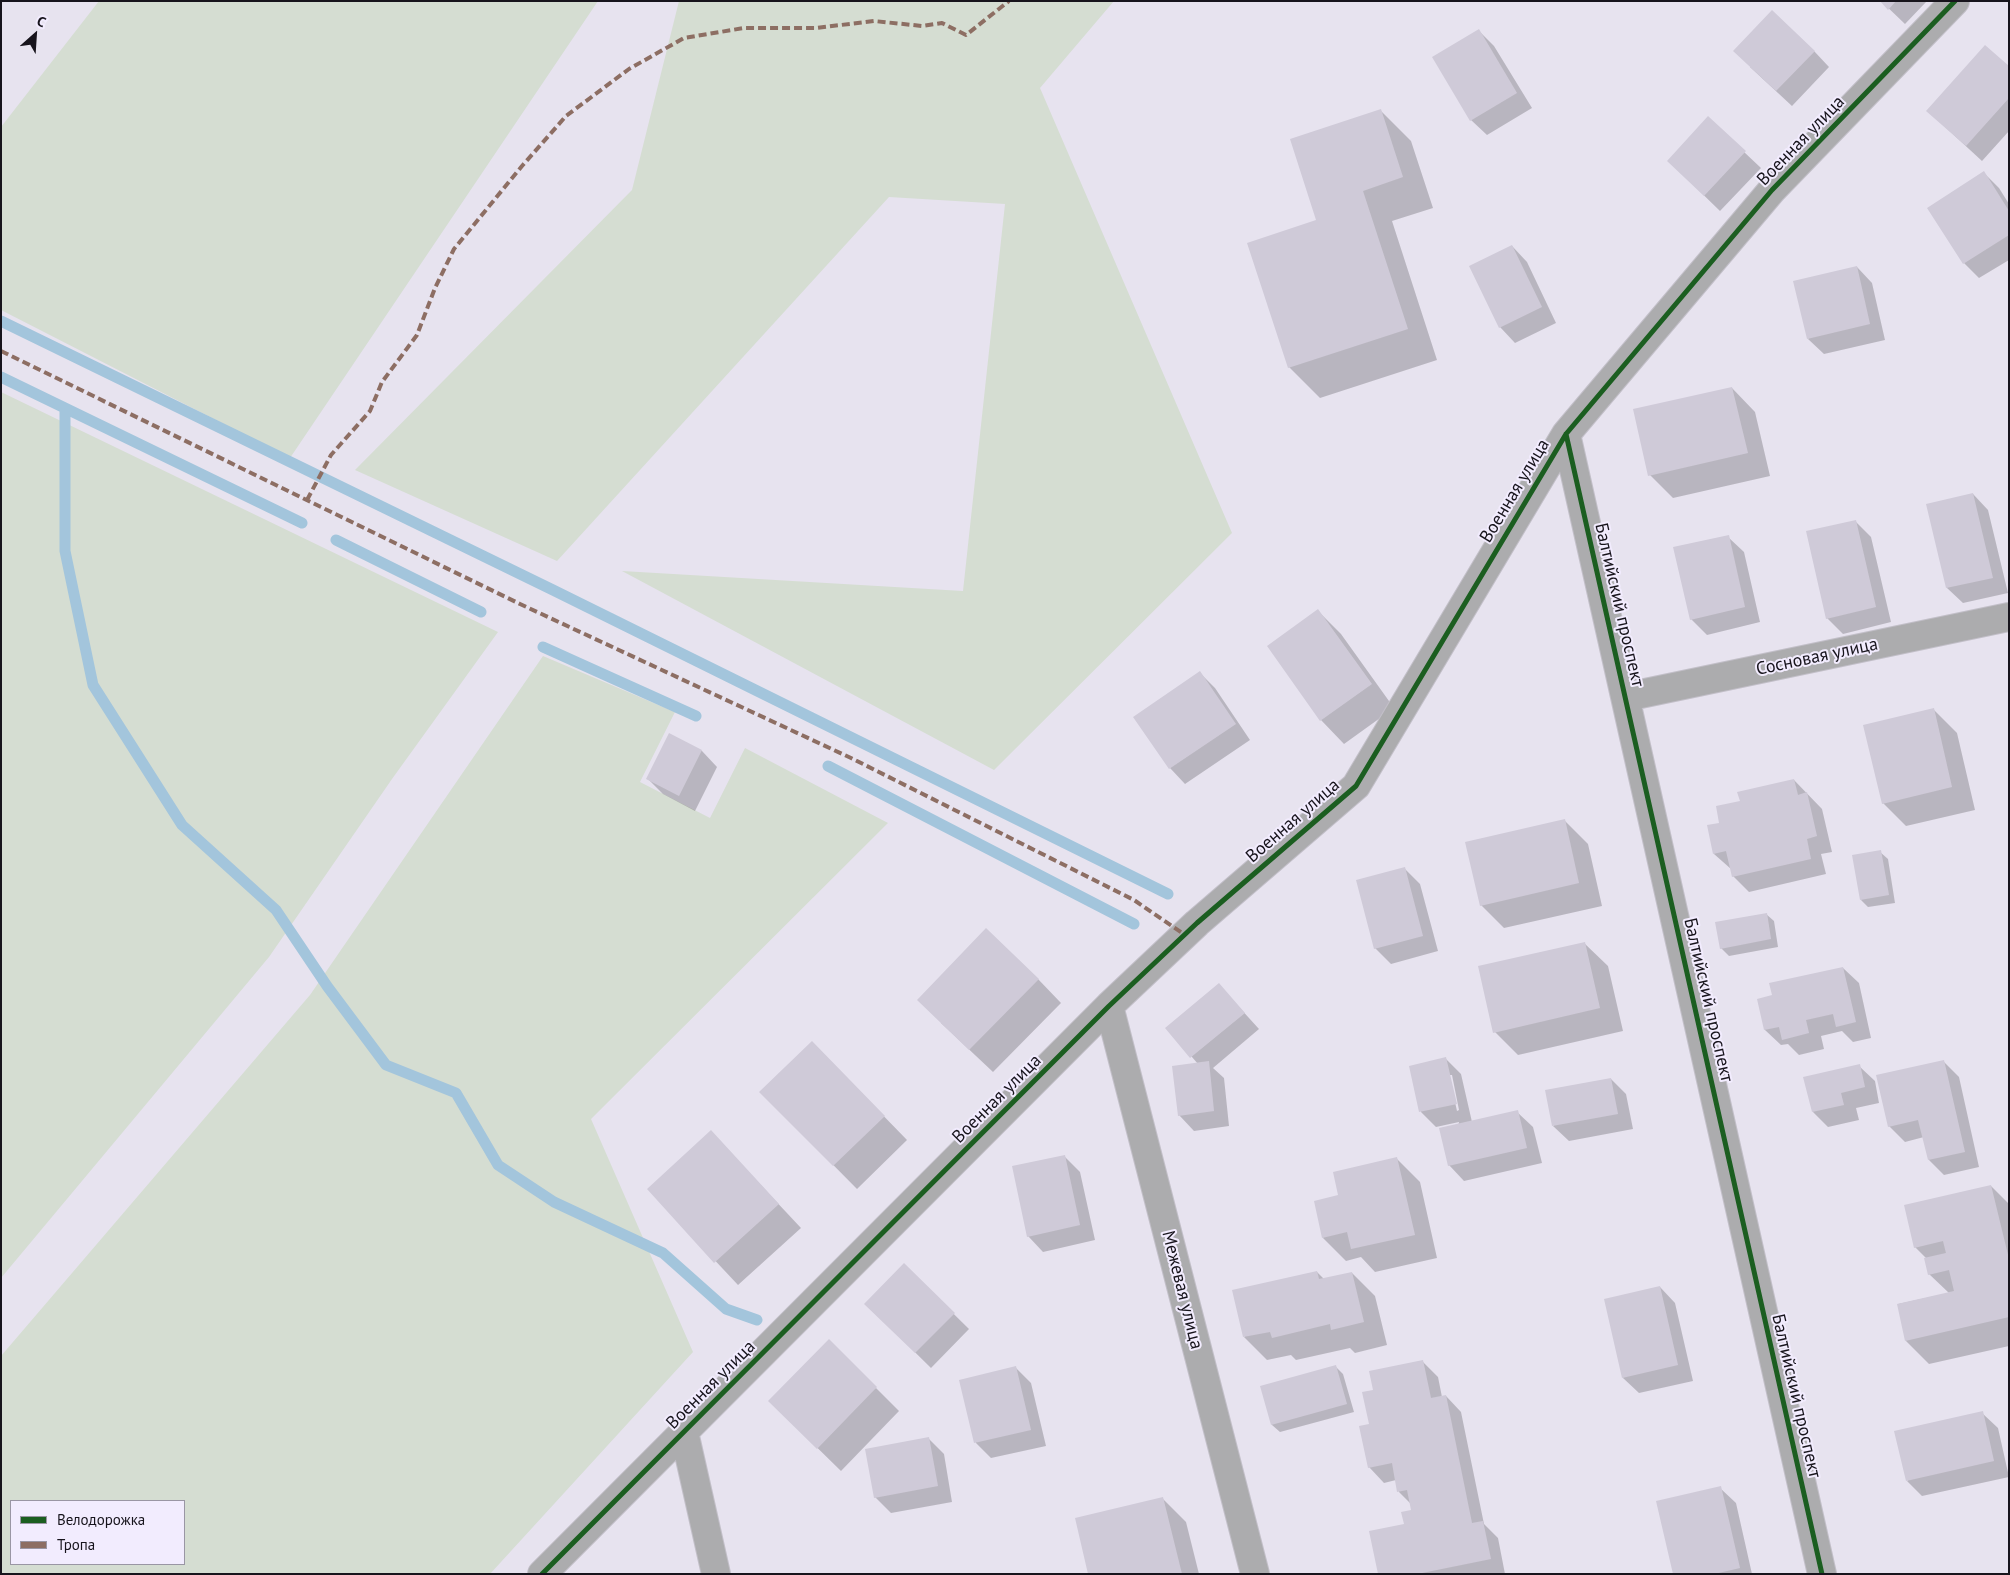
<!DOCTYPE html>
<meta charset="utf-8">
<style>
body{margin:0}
#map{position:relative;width:2010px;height:1575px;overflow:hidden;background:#e7e3ef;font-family:"PT Sans",sans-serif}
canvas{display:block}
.frame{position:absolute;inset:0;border:2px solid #17141c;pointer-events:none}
.legend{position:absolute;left:10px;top:1500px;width:175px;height:65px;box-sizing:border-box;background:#f2ecfe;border:1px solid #9a96a4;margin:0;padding:6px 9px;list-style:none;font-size:15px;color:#17141c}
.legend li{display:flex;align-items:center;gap:10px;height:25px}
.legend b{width:25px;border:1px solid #9a96a4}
.north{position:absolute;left:10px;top:10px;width:50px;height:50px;-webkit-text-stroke:4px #f2ecfe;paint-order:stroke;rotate:26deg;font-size:14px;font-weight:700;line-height:20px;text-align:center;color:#17141c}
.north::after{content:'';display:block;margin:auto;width:18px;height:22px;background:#17141c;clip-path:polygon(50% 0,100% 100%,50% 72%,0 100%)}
</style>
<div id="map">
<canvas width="2010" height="1575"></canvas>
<div class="frame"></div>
<ul class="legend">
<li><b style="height:6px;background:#1b5e20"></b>Велодорожка</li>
<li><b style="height:6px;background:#8d6e63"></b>Тропа</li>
</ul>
<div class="north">С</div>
</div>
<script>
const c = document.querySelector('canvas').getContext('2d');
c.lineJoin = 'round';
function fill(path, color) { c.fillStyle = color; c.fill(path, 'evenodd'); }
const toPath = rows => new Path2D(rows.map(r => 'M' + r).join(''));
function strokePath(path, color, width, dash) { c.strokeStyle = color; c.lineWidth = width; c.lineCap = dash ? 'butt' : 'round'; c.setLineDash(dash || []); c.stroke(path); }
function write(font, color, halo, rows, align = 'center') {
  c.font = font + ' "PT Sans",sans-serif'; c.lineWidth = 4; c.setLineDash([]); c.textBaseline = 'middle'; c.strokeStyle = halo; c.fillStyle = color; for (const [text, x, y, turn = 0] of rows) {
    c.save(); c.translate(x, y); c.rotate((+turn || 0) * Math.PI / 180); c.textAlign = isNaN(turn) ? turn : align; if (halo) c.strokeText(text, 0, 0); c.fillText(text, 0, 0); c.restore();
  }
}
const green = toPath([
 [99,1,598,1,290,458,1,310,1,127],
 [679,1,1114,1,1040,88,1232,533,994,770,622,571,963,591,1005,204,889,197,557,561,355,470,632,190],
 [1,392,498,632,392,779,269,957,1,1278],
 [543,656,675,712,640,782,710,818,745,748,888,823,591,1119,693,1352,490,1574,1,1574,1,1356,310,995],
 [11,1501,184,1501,184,1564,11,1564]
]);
const shadow = toPath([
 [1881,1,1927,1,1905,24],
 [1478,30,1494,46,1532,108,1487,135,1471,120],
 [1814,51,1829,67,1792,106,1750,67],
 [2009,68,2009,131,1982,161,1944,126],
 [1381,111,1411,141,1433,208,1392,221,1437,360,1320,398,1289,367,1318,221],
 [1708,118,1761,168,1720,211,1684,176],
 [1984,173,1999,188,2009,204,2009,260,1979,278,1964,263],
 [1512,246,1527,262,1556,323,1515,343,1500,327],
 [1857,267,1872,283,1885,340,1824,354,1808,339],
 [1732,388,1755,412,1770,476,1673,498,1650,475],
 [1973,494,1988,510,2008,593,1963,603,1947,588],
 [1855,521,1871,537,1891,622,1843,634,1827,618],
 [1728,537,1744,552,1760,622,1707,635,1691,619],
 [1318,611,1341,634,1394,708,1344,744,1321,720,1269,646],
 [1200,673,1215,688,1250,740,1185,784,1170,768],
 [1934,710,1957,733,1975,810,1906,826,1883,803],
 [669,735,702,751,717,767,695,811,663,794,648,779],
 [1794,780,1822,809,1832,852,1821,854,1826,874,1749,892,1733,876,1731,869,1714,854,1721,824,1741,802],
 [1565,821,1588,844,1602,906,1504,928,1481,905],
 [1880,852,1888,859,1895,903,1868,907,1861,900],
 [1405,869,1420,884,1438,951,1391,964,1375,948],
 [1766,914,1774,921,1778,947,1729,956,1721,948],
 [1584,943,1608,966,1623,1031,1518,1055,1495,1032],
 [1843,968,1859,983,1871,1038,1853,1042,1842,1031,1821,1036,1824,1049,1799,1055,1788,1044,1781,1045,1765,1030,1758,1000,1774,996],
 [1038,979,1061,1003,993,1072,941,1023],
 [1219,985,1259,1029,1213,1068,1224,1078,1229,1126,1194,1131,1179,1115,1198,1064,1167,1028],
 [1446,1059,1461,1074,1472,1122,1517,1112,1533,1127,1542,1163,1464,1181,1449,1165,1459,1122,1436,1127,1421,1112,1411,1067],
 [1449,1075,1452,1075,1459,1110,1457,1111],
 [1943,1061,1959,1077,1979,1167,1944,1175,1929,1160,1924,1137,1905,1142,1889,1126],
 [835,1066,907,1140,857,1189,761,1092],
 [1859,1066,1875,1081,1879,1103,1856,1108,1859,1120,1828,1127,1813,1112,1805,1078],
 [1611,1079,1626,1094,1633,1129,1569,1141,1553,1126],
 [711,1132,801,1228,738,1285,648,1189],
 [1064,1156,1080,1172,1095,1240,1043,1252,1028,1236],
 [1397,1159,1420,1182,1437,1258,1375,1272,1361,1257,1346,1261,1323,1238,1340,1196],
 [1991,1186,2009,1204,2009,1346,1929,1364,1906,1341,1898,1304,1949,1293,1929,1274,1927,1259,1915,1247],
 [904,1265,969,1329,931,1368,866,1304],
 [1317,1272,1324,1279,1352,1273,1375,1296,1387,1345,1355,1353,1350,1348,1296,1360,1291,1355,1267,1360,1244,1337],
 [1660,1287,1675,1303,1693,1381,1639,1393,1623,1378],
 [1423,1362,1438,1377,1442,1397,1446,1396,1461,1412,1484,1524,1498,1538,1505,1574,1379,1574,1413,1511,1411,1504,1399,1492,1396,1480,1384,1483,1369,1467,1370,1425,1374,1391],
 [1336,1367,1343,1374,1354,1412,1280,1432,1272,1425,1262,1387],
 [1016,1368,1031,1383,1046,1446,991,1458,976,1443,961,1381],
 [876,1388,899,1411,841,1471,793,1424],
 [1982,1413,1998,1428,2009,1477,1922,1496,1907,1481],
 [928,1438,944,1454,952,1502,891,1513,875,1497],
 [1720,1488,1736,1503,1752,1574,1674,1574],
 [1163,1499,1186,1522,1199,1574,1090,1574]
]);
const stream = toPath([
 [1,321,553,590,1168,894],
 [1,377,302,523],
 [65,408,65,551,93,685,182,825,276,910,327,986,386,1065,456,1093,498,1165,554,1202,663,1253,726,1309,757,1320],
 [336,540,481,612],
 [543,647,696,716],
 [828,766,1134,924]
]);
const building = toPath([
 [1880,1,1896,1,1888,10],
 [1772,10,1815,51,1776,91,1733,51],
 [1479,29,1517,93,1470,121,1432,57],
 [1985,45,2009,66,2009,98,1966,146,1926,111],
 [1381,109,1403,177,1363,191,1408,329,1288,368,1247,243,1316,220,1290,139],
 [1708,116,1746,151,1704,196,1667,161],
 [1984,171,2009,211,2009,235,1963,264,1927,208],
 [1512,245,1542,307,1499,328,1469,266],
 [1857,266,1870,324,1807,339,1793,281],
 [1732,387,1748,453,1648,476,1633,409],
 [1973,493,1993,578,1946,588,1926,504],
 [1856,520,1876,607,1826,619,1806,531],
 [1729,535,1745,607,1690,620,1673,547],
 [1318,609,1372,684,1320,721,1267,646],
 [1200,671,1236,724,1169,769,1133,717],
 [1934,708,1952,787,1882,804,1863,725],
 [669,733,702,750,679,796,646,779],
 [1794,779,1798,795,1807,792,1817,836,1807,839,1811,859,1732,877,1726,851,1713,854,1707,825,1719,823,1716,806,1740,801,1737,792],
 [1565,819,1579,883,1480,906,1465,842],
 [1881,850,1889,895,1860,900,1852,855],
 [1405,867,1423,936,1374,949,1356,880],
 [1767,913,1771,939,1720,949,1715,922],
 [986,928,1039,979,969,1050,917,1000],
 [1585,942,1600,1008,1493,1033,1478,966],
 [1843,967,1856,1022,1836,1027,1833,1014,1806,1020,1809,1033,1782,1040,1779,1027,1764,1030,1757,999,1772,995,1769,983],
 [1219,983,1245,1013,1190,1058,1165,1028],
 [812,1041,885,1116,833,1166,759,1092],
 [1446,1057,1457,1104,1419,1112,1409,1066],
 [1944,1060,1965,1152,1928,1160,1918,1120,1888,1127,1876,1075],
 [1209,1061,1214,1111,1178,1116,1172,1066],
 [1860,1064,1865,1087,1841,1093,1844,1105,1812,1112,1803,1077],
 [1611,1078,1618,1114,1552,1126,1545,1090],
 [1518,1110,1527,1148,1448,1166,1439,1128],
 [711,1130,779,1204,714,1263,647,1189],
 [1065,1155,1080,1225,1027,1237,1012,1166],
 [1397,1157,1415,1235,1351,1249,1347,1232,1322,1238,1314,1201,1338,1195,1333,1172],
 [1991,1185,2009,1259,2009,1317,1905,1341,1897,1304,1954,1291,1949,1270,1928,1275,1924,1258,1946,1253,1943,1241,1914,1248,1904,1205],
 [904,1263,955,1313,915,1353,864,1304],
 [1317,1271,1319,1279,1352,1272,1364,1322,1331,1330,1330,1324,1272,1338,1270,1332,1243,1337,1232,1290],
 [1660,1286,1678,1365,1622,1378,1604,1299],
 [829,1339,877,1387,817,1449,768,1401],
 [1423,1360,1431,1398,1446,1395,1472,1523,1483,1521,1491,1559,1417,1574,1378,1574,1369,1531,1404,1524,1401,1512,1411,1510,1407,1490,1397,1492,1392,1463,1368,1468,1359,1426,1369,1424,1362,1392,1373,1390,1369,1371],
 [1336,1365,1347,1404,1271,1425,1260,1386],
 [1016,1366,1031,1430,974,1443,959,1380],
 [1983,1411,1994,1461,1906,1481,1894,1431],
 [929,1437,938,1486,874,1498,865,1449],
 [1721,1486,1740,1568,1714,1574,1673,1574,1656,1501],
 [1163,1497,1182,1574,1088,1574,1075,1518]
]);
const minor = toPath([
 [1566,434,1822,1574],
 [1626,697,2009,617],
 [1109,1006,1255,1574],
 [684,1432,716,1574],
 [542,1574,1109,1006,1197,923,1356,786,1566,434,1772,190,1955,1]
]);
const quiet = toPath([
 [1,351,520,604,851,758,1134,900,1185,935],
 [307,500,331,455,370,411,382,382,417,335,435,288,454,249,522,166,566,116,629,69,684,38,744,28,816,28,874,21,922,26,942,23,966,35,1009,1]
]);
const cycleway = toPath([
 [1566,434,1822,1574],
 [542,1574,1109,1006,1197,923,1356,786,1566,434,1772,190,1955,1]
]);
const streetNames = [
 ["Военная улица",1801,141,-46],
 ["Военная улица",1515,491,-59],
 ["Балтийский проспект",1619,605,77],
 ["Сосновая улица",1817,657,-12],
 ["Военная улица",1293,821,-41],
 ["Балтийский проспект",1708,1000,77],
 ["Военная улица",997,1099,-45],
 ["Межевая улица",1182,1290,76],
 ["Военная улица",711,1385,-45],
 ["Балтийский проспект",1796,1396,77]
];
fill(green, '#d5ddd2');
fill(shadow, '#0003');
strokePath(stream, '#a3c5dc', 11);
fill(building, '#cfcad8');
strokePath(minor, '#c2bfc8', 30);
strokePath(minor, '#acacae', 28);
strokePath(quiet, '#8d6e63', 4, [8, 4]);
strokePath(cycleway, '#1b5e20', 5);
write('18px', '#17141c', '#f2ecfe', streetNames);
</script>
